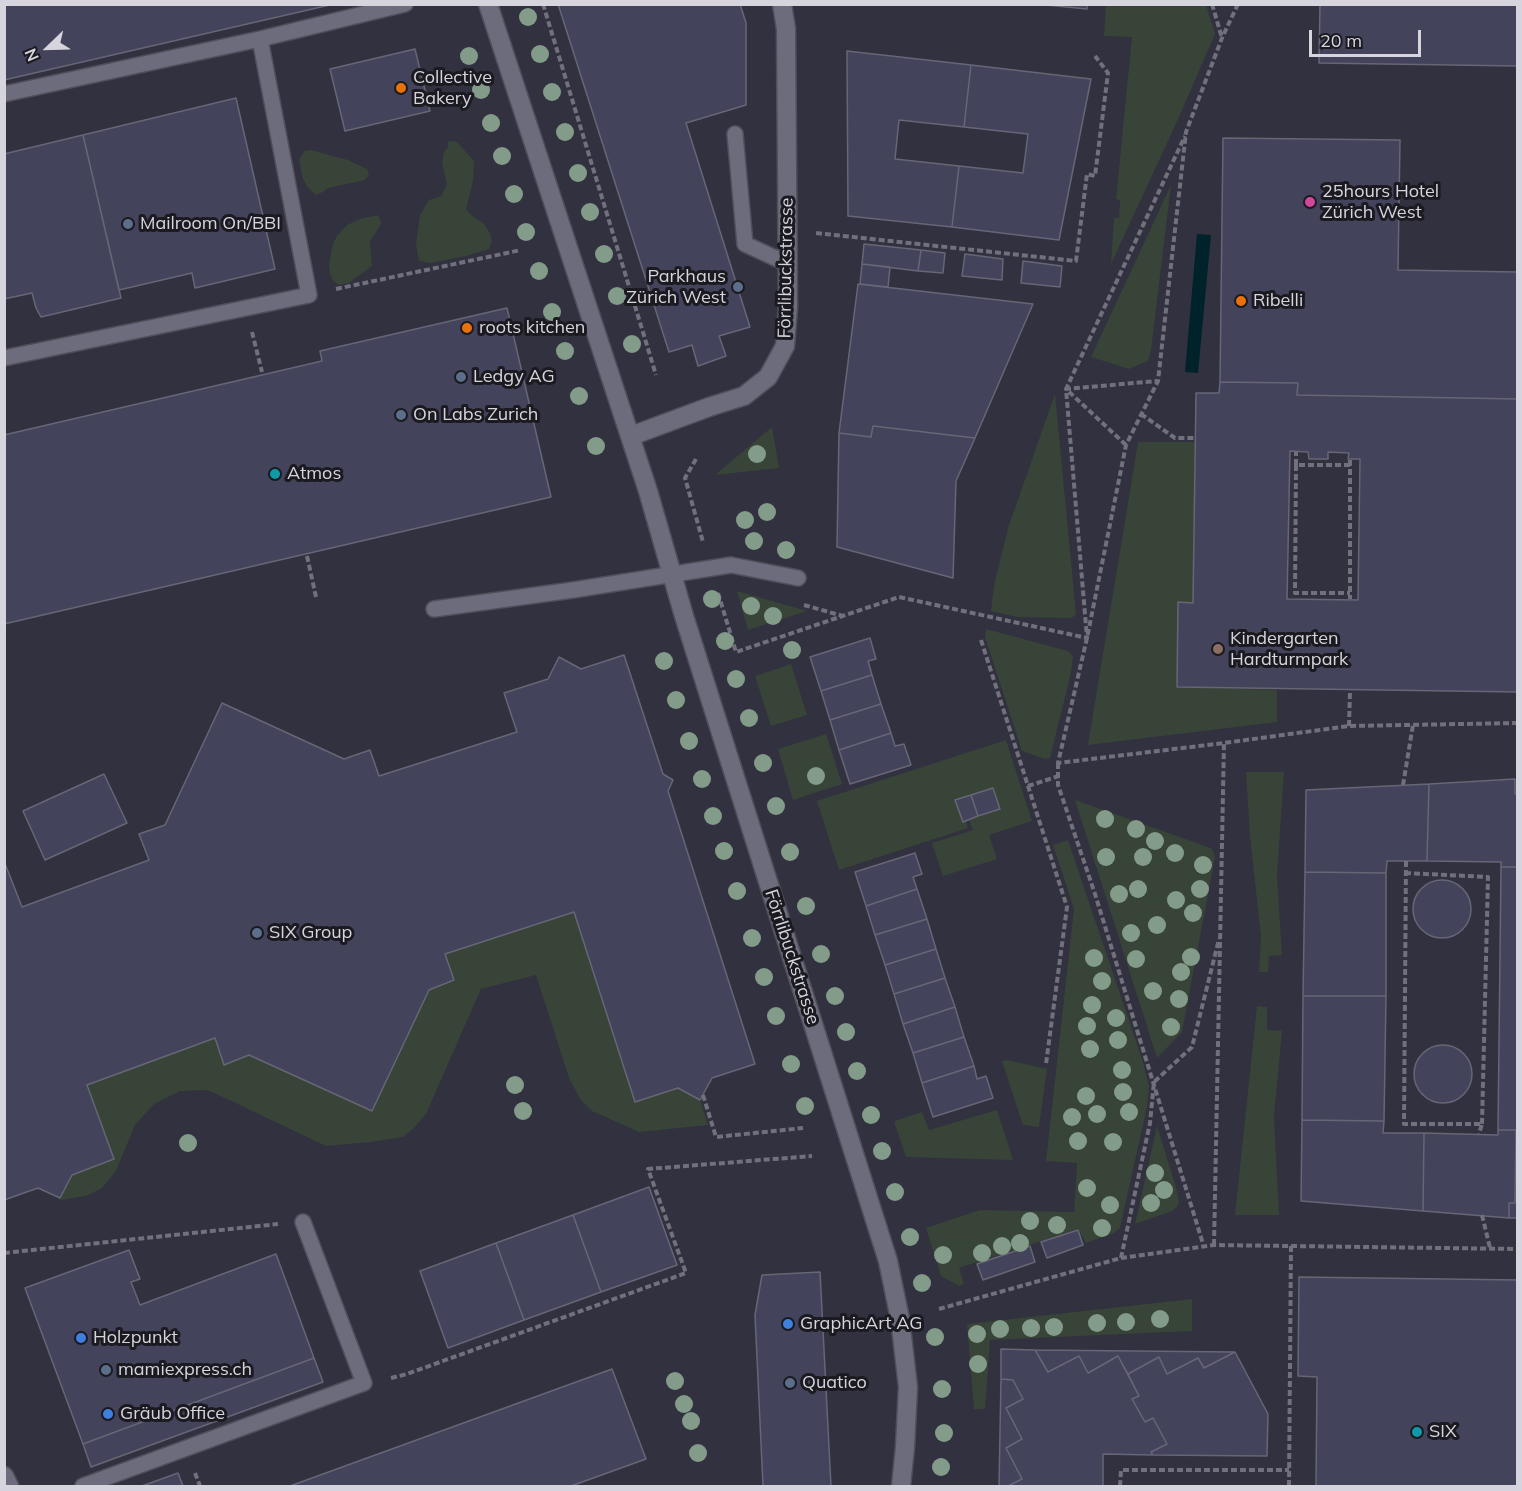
<!DOCTYPE html>
<meta charset="utf-8">
<style>
body{margin:0}
#map{position:relative;width:1522px;height:1491px;overflow:hidden;background:#32313f;font-family:Mulish,sans-serif}
canvas{display:block}
.frame{position:absolute;inset:0;border:6px solid #d6d5de;pointer-events:none}
.north{position:absolute;left:18px;top:18px;width:60px;height:60px;-webkit-text-stroke:4px #1a1a20;paint-order:stroke;rotate:247deg;font-size:16px;font-weight:700;line-height:24px;text-align:center;color:#d6d5de}
.north::after{content:'';display:block;margin:auto;width:21px;height:27px;background:#d6d5de;clip-path:polygon(50% 0,100% 100%,50% 72%,0 100%)}
.scale{position:absolute;left:1309px;top:30px;width:112px;height:27px;box-sizing:border-box;border:3px solid #d6d5de;border-top:0;padding-left:8px;font-size:18px;line-height:21px;white-space:nowrap;color:#d6d5de;-webkit-text-stroke:4px #1a1a20;paint-order:stroke}
</style>
<div id="map">
<canvas width="1522" height="1491"></canvas>
<div class="frame"></div>
<div class="north">N</div>
<div class="scale">20 m</div>
</div>
<script>
const c = document.querySelector('canvas').getContext('2d');
c.lineJoin = 'round';
function fill(path, color) { c.fillStyle = color; c.fill(path, 'evenodd'); }
const toPath = rows => new Path2D(rows.map(r => 'M' + r).join(''));
function strokePath(path, color, width, dash) { c.strokeStyle = color; c.lineWidth = width; c.lineCap = dash ? 'butt' : 'round'; c.setLineDash(dash || []); c.stroke(path); }
function write(font, color, halo, rows, align = 'center') {
  c.font = font + ' Mulish,sans-serif'; c.lineWidth = 6; c.setLineDash([]); c.textBaseline = 'middle'; c.strokeStyle = halo; c.fillStyle = color; for (const [text, x, y, turn = 0] of rows) {
    c.save(); c.translate(x, y); c.rotate((+turn || 0) * Math.PI / 180); c.textAlign = isNaN(turn) ? turn : align; if (halo) c.strokeText(text, 0, 0); c.fillText(text, 0, 0); c.restore();
  }
}
const green = toPath([
 [1106,5,1206,5,1215,34,1179,117,1111,264,1114,218,1119,218,1120,200,1116,199,1132,37,1104,36],
 [448,141,457,142,474,161,473,181,466,209,469,213,484,224,490,233,492,242,489,249,466,256,431,263,419,261,416,245,420,215,429,200,441,196,447,184,442,163,444,152,448,147],
 [311,150,348,160,367,169,369,175,365,180,328,188,323,192,316,195,308,188,303,179,299,160,304,151],
 [1171,185,1151,350,1148,361,1129,369,1091,357],
 [377,215,380,219,381,224,370,241,372,266,349,283,339,285,333,281,330,274,329,264,333,243,337,236,347,225,360,219],
 [1055,394,1076,614,1073,617,1069,618,1017,617,991,611,994,585,1008,528],
 [772,427,779,468,715,475],
 [1138,442,1195,442,1193,603,1179,602,1178,687,1277,690,1277,722,1088,745],
 [737,591,807,611,748,630],
 [986,629,1068,651,1073,656,1071,673,1050,758,1045,759,1022,751,985,637],
 [791,664,807,715,771,726,755,676],
 [826,734,842,784,793,800,778,749],
 [1006,740,1032,821,989,835,997,859,943,876,932,843,973,830,969,820,1000,809,993,788,956,800,962,821,966,821,968,828,839,870,817,801],
 [1246,772,1284,772,1277,876,1282,955,1269,956,1268,972,1259,972,1261,937,1250,836],
 [1075,800,1208,847,1212,849,1215,857,1182,1032,1157,1058],
 [1068,840,1143,1062,1149,1086,1147,1107,1120,1228,1114,1233,1086,1243,1078,1229,959,1268,964,1284,959,1286,941,1276,926,1228,980,1210,1074,1212,1077,1163,1046,1161,1074,909,1053,845],
 [574,912,635,1102,678,1088,700,1100,708,1125,639,1132,592,1111,580,1099,569,1078,536,975,481,989,426,1114,414,1128,403,1137,371,1142,326,1146,208,1090,180,1091,154,1104,135,1125,116,1171,102,1188,86,1196,61,1200,60,1198,72,1175,114,1159,87,1085,214,1038,224,1064,249,1055,372,1111,429,990,454,980,445,954],
 [1257,1006,1267,1007,1267,1030,1282,1031,1274,1117,1279,1215,1235,1215],
 [1007,1060,1047,1069,1039,1127,1023,1125,1002,1061],
 [997,1110,1013,1160,906,1157,895,1124,895,1121,922,1112,929,1130],
 [1157,1126,1176,1187,1179,1202,1177,1207,1172,1211,1135,1224],
 [1192,1299,1192,1331,990,1340,985,1409,974,1409,967,1324]
]);
const water = toPath([
 [1197,234,1211,235,1198,373,1185,372]
]);
const building = toPath([
 [4,4,334,4,4,80,4,4],
 [558,4,740,4,746,23,746,105,686,123,750,327,719,336,726,356,698,366,692,345,669,352,558,4],
 [1036,4,1087,4,1087,9,1036,4],
 [1320,4,1518,4,1518,66,1319,63,1320,4],
 [415,49,430,111,345,131,330,69,415,49],
 [847,51,971,65,964,127,899,120,895,159,959,166,952,227,848,216,847,51],
 [971,65,1091,79,1059,240,952,227,959,166,1023,173,1028,134,964,127,971,65],
 [236,98,275,269,195,288,192,273,119,290,83,135,236,98],
 [83,135,121,298,41,317,36,308,32,293,4,299,4,154,83,135],
 [1223,138,1400,140,1398,270,1518,272,1518,399,1297,395,1298,383,1220,382,1223,138],
 [864,244,921,250,918,271,862,264,864,244],
 [921,250,945,253,943,273,918,271,921,250],
 [965,254,1003,259,1002,280,962,276,965,254],
 [1023,261,1062,266,1060,287,1021,283,1023,261],
 [862,264,890,267,888,287,860,284,862,264],
 [858,284,1033,304,975,438,873,426,871,437,839,433,858,284],
 [507,308,551,497,4,624,4,435,322,361,320,351,507,308],
 [1220,382,1298,383,1297,395,1518,399,1518,692,1177,687,1178,602,1193,603,1196,393,1219,393,1220,382],
 [1290,451,1308,452,1309,459,1328,459,1328,452,1349,453,1348,459,1360,459,1358,600,1287,599,1290,451],
 [873,426,975,438,956,481,953,578,837,547,839,433,871,437,873,426],
 [870,638,876,659,868,661,872,675,821,691,810,657,870,638],
 [624,655,663,774,673,780,668,791,755,1064,712,1078,700,1100,678,1088,635,1102,574,912,445,954,454,980,429,990,372,1111,249,1055,224,1065,215,1038,87,1085,114,1159,72,1175,60,1198,38,1188,4,1200,4,861,22,907,149,860,139,834,165,825,222,703,344,759,370,750,379,776,517,732,504,693,548,679,559,657,581,669,624,655],
 [872,675,881,704,830,720,821,691,872,675],
 [881,704,891,733,839,750,830,720,881,704],
 [891,733,895,746,904,744,911,765,850,784,839,750,891,733],
 [104,774,127,823,45,860,23,811,104,774],
 [1515,779,1515,794,1518,794,1518,867,1501,867,1501,862,1427,861,1429,784,1515,779],
 [1429,784,1427,861,1387,861,1386,873,1305,872,1306,790,1429,784],
 [993,788,1000,809,978,816,971,795,993,788],
 [971,795,978,816,963,822,955,800,971,795],
 [915,853,922,874,913,877,917,889,866,906,855,872,915,853],
 [1501,867,1518,867,1518,1218,1509,1218,1509,1203,1515,1203,1516,1130,1498,1130,1501,867],
 [1305,872,1386,873,1386,996,1303,996,1305,872],
 '1413 909a29 29 0 1 1 58 0a29 29 0 1 1-58 0Z',
 [917,889,927,919,875,935,866,906,917,889],
 [927,919,936,949,885,965,875,935,927,919],
 [936,949,945,978,894,994,885,965,936,949],
 [945,978,955,1007,903,1024,894,994,945,978],
 [1303,996,1386,996,1384,1121,1302,1120,1303,996],
 [955,1007,964,1037,913,1053,903,1024,955,1007],
 [964,1037,974,1066,922,1083,913,1053,964,1037],
 '1414 1074a29 29 0 1 1 58 0a29 29 0 1 1-58 0Z',
 [974,1066,977,1079,986,1076,993,1098,933,1117,922,1083,974,1066],
 [1302,1120,1384,1121,1383,1133,1424,1133,1423,1211,1301,1201,1302,1120],
 [1498,1130,1516,1130,1515,1203,1509,1203,1509,1218,1423,1211,1424,1133,1498,1135,1498,1130],
 [649,1187,677,1265,601,1292,573,1215,649,1187],
 [573,1215,601,1292,524,1320,496,1243,573,1215],
 [1078,1230,1083,1245,1047,1258,1041,1242,1078,1230],
 [496,1243,524,1320,448,1348,420,1271,496,1243],
 [1030,1246,1035,1262,983,1280,977,1264,1030,1246],
 [129,1250,140,1279,131,1282,140,1305,276,1254,314,1358,83,1444,25,1288,129,1250],
 [820,1272,831,1486,763,1486,755,1315,762,1275,820,1272],
 [1299,1277,1518,1280,1518,1486,1316,1486,1317,1377,1298,1376,1299,1277],
 [1001,1349,1035,1350,1048,1372,1079,1356,1088,1373,1118,1356,1139,1396,1132,1399,1145,1422,1153,1418,1167,1444,1151,1452,1153,1455,1103,1454,1103,1486,1008,1486,1022,1479,1006,1448,1022,1439,1006,1408,1023,1399,1013,1380,1001,1379,1001,1349],
 [1035,1350,1235,1352,1204,1368,1198,1358,1167,1374,1159,1357,1128,1374,1118,1356,1088,1373,1079,1356,1048,1372,1035,1350],
 [1235,1352,1268,1414,1267,1456,1153,1455,1151,1452,1167,1444,1153,1418,1145,1422,1132,1399,1139,1396,1128,1374,1159,1357,1167,1374,1198,1358,1204,1368,1235,1352],
 [314,1358,323,1382,91,1467,83,1444,314,1358],
 [612,1369,646,1459,571,1486,290,1486,612,1369],
 [1001,1379,1013,1380,1023,1399,1006,1408,1022,1439,1006,1448,1022,1479,1008,1486,999,1486,1001,1379],
 [178,1473,183,1486,142,1486,178,1473]
]);
const path = toPath([
 [543,4,656,375],
 [1212,4,1222,38],
 [1238,4,1222,38,1186,132,1158,381,1126,445,1087,638,1058,763,1224,743,1349,726,1518,723],
 [816,233,1076,261,1087,174,1095,176,1108,73,1095,56],
 [336,289,521,250],
 [252,332,262,372],
 [1141,414,1175,438,1194,438],
 [1126,445,1066,389,1157,381],
 [696,459,685,478,703,542],
 [1350,460,1350,599],
 [1296,465,1296,452],
 [1350,465,1296,465,1295,593,1350,593],
 [307,556,316,597],
 [718,593,736,652,899,597,1087,638,1066,389,1185,136],
 [804,605,843,616],
 [981,640,1067,907,1046,1064],
 [1349,726,1350,691],
 [1058,763,1058,785,1095,894,1204,1247],
 [1403,785,1413,725],
 [1028,786,1059,776],
 [1406,861,1404,1124,1482,1124,1479,1134],
 [1405,873,1488,877,1482,1124],
 [703,1095,716,1137,803,1128],
 [1482,1215,1490,1248],
 [1214,1245,1224,743],
 [4,1253,278,1224],
 [1121,1258,1150,1123,1154,1082,1192,1047,1219,939],
 [939,1309,1121,1258,1214,1245,1518,1249],
 [391,1378,407,1374,686,1273,648,1169,812,1156],
 [195,1473,200,1486],
 [1120,1486,1121,1470,1289,1470],
 [1289,1486,1291,1246]
]);
const lane = toPath([
 [4,94,260,39,405,4],
 [735,134,745,244,788,264],
 [4,358,309,295,260,39],
 [434,609,573,590,731,565,798,578],
 [83,1486,364,1383,303,1222]
]);
const street = toPath([
 [488,4,648,491,684,616,888,1261,900,1319,908,1387,905,1447,901,1486],
 [631,436,709,407,744,396,768,377,785,346,788,307,786,29,782,4],
 [4,1476,9,1486]
]);
const trees = [
 [528,17],
 [540,54],
 [469,56],
 [481,90],
 [552,92],
 [491,123],
 [565,132],
 [502,156],
 [578,173],
 [514,194],
 [590,212],
 [526,232],
 [604,254],
 [539,271],
 [617,296],
 [552,312],
 [632,344],
 [565,351],
 [579,396],
 [596,446],
 [757,454],
 [767,512],
 [745,520],
 [754,541],
 [786,550],
 [712,599],
 [751,606],
 [773,616],
 [725,641],
 [792,650],
 [664,661],
 [736,679],
 [676,700],
 [749,718],
 [689,741],
 [763,763],
 [816,776],
 [702,779],
 [776,806],
 [713,816],
 [1105,819],
 [1136,829],
 [1155,841],
 [724,851],
 [790,852],
 [1175,853],
 [1106,857],
 [1143,857],
 [1203,865],
 [1138,889],
 [1200,889],
 [737,891],
 [1119,894],
 [1176,900],
 [806,906],
 [1193,913],
 [1157,925],
 [1131,933],
 [752,938],
 [821,954],
 [1191,957],
 [1094,958],
 [1136,959],
 [1181,972],
 [764,977],
 [1102,981],
 [1153,991],
 [835,996],
 [1179,999],
 [1092,1005],
 [776,1016],
 [1116,1018],
 [1087,1026],
 [1171,1027],
 [846,1032],
 [1118,1040],
 [1090,1049],
 [791,1064],
 [1122,1070],
 [857,1071],
 [515,1085],
 [1123,1092],
 [1086,1096],
 [805,1106],
 [523,1111],
 [1129,1112],
 [1097,1114],
 [871,1115],
 [1072,1117],
 [1078,1141],
 [1113,1142],
 [188,1143],
 [882,1151],
 [1155,1173],
 [1087,1188],
 [1164,1190],
 [895,1192],
 [1151,1203],
 [1110,1205],
 [1030,1221],
 [1057,1225],
 [1102,1228],
 [910,1237],
 [1020,1243],
 [1002,1246],
 [982,1253],
 [943,1255],
 [922,1283],
 [1160,1319],
 [1126,1322],
 [1097,1323],
 [1054,1327],
 [1031,1328],
 [1000,1329],
 [977,1334],
 [935,1337],
 [978,1364],
 [675,1381],
 [942,1389],
 [684,1404],
 [691,1421],
 [944,1433],
 [698,1453],
 [941,1467]
];
const markers = [
 [401,88,6,"#e8710a"],
 [1310,202,6,"#d1479c"],
 [128,224,6,"#5c6f8a"],
 [738,287,6,"#5c6f8a"],
 [1241,301,6,"#e8710a"],
 [467,328,6,"#e8710a"],
 [461,377,6,"#5c6f8a"],
 [401,415,6,"#5c6f8a"],
 [275,474,6,"#0f9aa8"],
 [1218,649,6,"#8d6e63"],
 [257,933,6,"#5c6f8a"],
 [788,1324,6,"#3f7fe0"],
 [81,1338,6,"#3f7fe0"],
 [106,1370,6,"#5c6f8a"],
 [790,1383,6,"#5c6f8a"],
 [108,1414,6,"#3f7fe0"],
 [1417,1432,6,"#0f9aa8"]
];
const poiNames = [
 ["Collective",413,78],
 ["Bakery",413,99],
 ["25hours Hotel",1322,192],
 ["Zürich West",1322,213],
 ["Mailroom On/BBI",140,224],
 ["Parkhaus",726,277,"right"],
 ["Zürich West",726,298,"right"],
 ["Ribelli",1253,301],
 ["roots kitchen",479,328],
 ["Ledgy AG",473,377],
 ["On Labs Zurich",413,415],
 ["Atmos",287,474],
 ["Kindergarten",1230,639],
 ["Hardturmpark",1230,660],
 ["SIX Group",269,933],
 ["GraphicArt AG",800,1324],
 ["Holzpunkt",93,1338],
 ["mamiexpress.ch",118,1370],
 ["Quatico",802,1383],
 ["Gräub Office",120,1414],
 ["SIX",1429,1432]
];
const streetNames = [
 ["Förrlibuckstrasse",786,268,-89],
 ["Förrlibuckstrasse",792,957,72]
];
fill(green, '#374437');
fill(water, '#00232b');
fill(building, '#44435c');
strokePath(building, '#676676', 1.5);
strokePath(lane, '#4f4e5a', 18);
strokePath(street, '#4f4e5a', 21);
strokePath(path, '#71707c', 4, [6, 3]);
strokePath(lane, '#6c6c7c', 15);
strokePath(street, '#6c6c7c', 18);
c.fillStyle = '#839b89';
for (const [x, y] of trees) { c.beginPath(); c.arc(x, y, 9, 0, 2 * Math.PI); c.fill(); }
for (const [x, y, r, color] of markers) { const dot = new Path2D(); dot.arc(x, y, r, 0, 2 * Math.PI); c.fillStyle = color; c.fill(dot); strokePath(dot, '#1a1a20', 2); }
write('18px', '#d6d5de', '#1a1a20', poiNames, 'left');
write('18px', '#d6d5de', '#1a1a20', streetNames);
</script>
